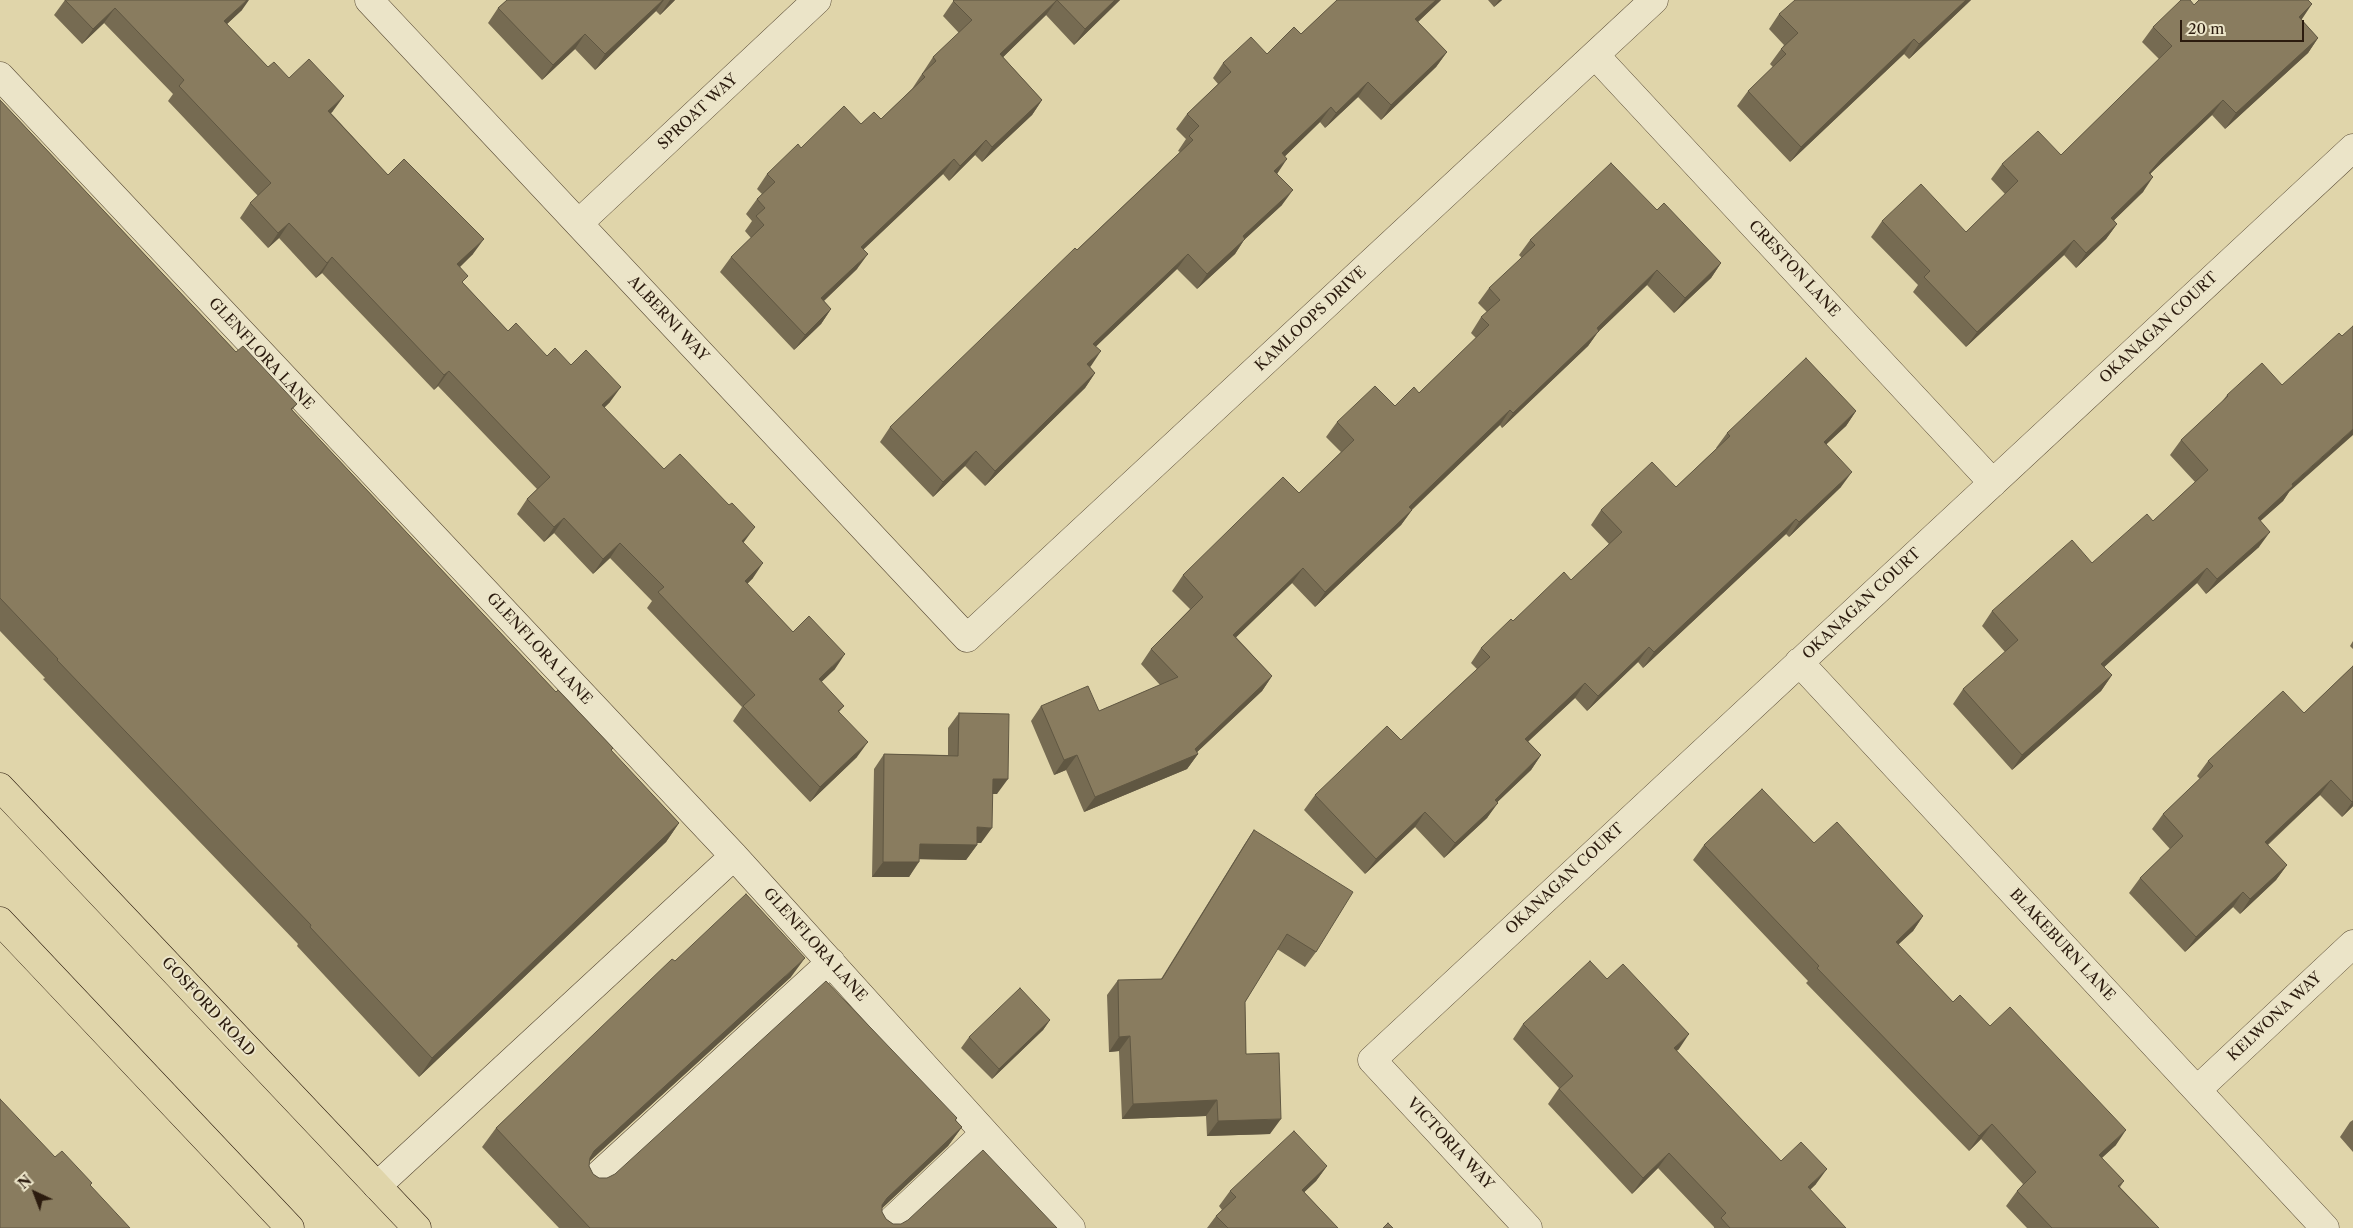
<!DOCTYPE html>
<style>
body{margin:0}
#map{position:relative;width:2353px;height:1228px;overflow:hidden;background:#e0d5aa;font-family:"Libre Caslon Text",serif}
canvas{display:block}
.north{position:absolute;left:10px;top:1168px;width:50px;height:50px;-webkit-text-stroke:4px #ebe4c8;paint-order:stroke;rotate:317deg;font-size:14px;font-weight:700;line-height:20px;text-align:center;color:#2b1b0e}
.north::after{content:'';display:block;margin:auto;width:18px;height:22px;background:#2b1b0e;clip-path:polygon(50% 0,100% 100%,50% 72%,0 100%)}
.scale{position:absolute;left:2180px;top:20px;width:124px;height:22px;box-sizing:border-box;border:2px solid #2b1b0e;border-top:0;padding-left:6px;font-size:15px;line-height:18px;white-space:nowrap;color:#2b1b0e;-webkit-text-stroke:4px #ebe4c8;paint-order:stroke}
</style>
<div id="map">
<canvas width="2353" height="1228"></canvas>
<div class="north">N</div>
<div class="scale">20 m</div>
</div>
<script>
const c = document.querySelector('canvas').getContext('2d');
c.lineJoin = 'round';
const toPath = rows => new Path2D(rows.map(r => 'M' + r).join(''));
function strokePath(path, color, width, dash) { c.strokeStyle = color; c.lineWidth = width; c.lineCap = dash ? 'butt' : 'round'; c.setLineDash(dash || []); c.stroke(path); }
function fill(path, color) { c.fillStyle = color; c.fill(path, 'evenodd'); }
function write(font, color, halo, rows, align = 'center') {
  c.font = font + ' "Libre Caslon Text",serif'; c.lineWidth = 4; c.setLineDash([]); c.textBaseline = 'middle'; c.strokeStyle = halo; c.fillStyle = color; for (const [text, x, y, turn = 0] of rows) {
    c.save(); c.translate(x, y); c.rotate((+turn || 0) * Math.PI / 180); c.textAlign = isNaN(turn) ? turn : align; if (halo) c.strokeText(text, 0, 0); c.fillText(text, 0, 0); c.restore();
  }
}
const minor = toPath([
 [369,0,967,638,1654,0],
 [1595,55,1993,483],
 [0,76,734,856,1071,1228],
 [579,223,817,0],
 [1799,662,2325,1228],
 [2197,1090,2353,944],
 [591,1182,831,962],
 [377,1186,734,856],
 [884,1228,985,1133],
 [1528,1228,1372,1060,2353,148]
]);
const major = toPath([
 [0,787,417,1228],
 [0,921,290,1228]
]);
const wall = toPath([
 [65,0,242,10,227,24,268,67,289,78,333,111,331,113,388,175,473,254,460,267,463,283,508,331,547,356,571,365,610,402,604,408,664,469,744,543,753,578,747,584,793,632,835,669,821,682,844,706,839,712,857,757,810,802,733,721,742,707,647,608,652,601,610,558,593,574,554,533,544,542,517,514,527,499,537,489,438,386,434,390,322,273,316,278,279,238,268,248,240,218,250,203,258,196,168,101,173,94,104,23,82,44,54,15],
 [507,0,675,0,660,15,656,11,595,70,575,49,542,80,488,23,498,8],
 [954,0,1120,0,1074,45,1046,15,1003,57,1042,100,1032,115,982,162,975,155,949,181,943,174,863,250,857,269,824,301,831,309,821,324,794,350,720,272,731,257,751,238,745,231,752,221,746,214,757,199,762,194,757,189,767,174,801,148,861,124,881,119,912,89,933,57,959,33,943,16],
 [1337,0,1441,0,1418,22,1447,52,1436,67,1381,120,1358,97,1325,128,1320,122,1285,156,1277,174,1282,205,1244,240,1235,254,1197,289,1177,269,1096,346,1090,367,1095,373,1085,388,985,486,965,466,933,497,880,442,890,427,1180,152,1178,151,1186,139,1176,129,1187,114,1218,84,1213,78,1223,63,1267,54,1301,34],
 [1488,0,1502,0,1494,7],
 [1971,0,1909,59,1904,54,1790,162,1737,106,1748,91,1773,67,1770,64,1781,49,1784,45,1769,29,1779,14],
 [2194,5,2301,19,2318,38,2308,53,2225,129,2212,115,2151,173,2143,192,2114,220,2117,224,2106,239,2076,268,2064,255,1966,347,1913,292,1918,285,1871,237,1882,221,1966,232,2005,194,1991,179,2002,164,2061,155,2159,59,2142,42,2153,27],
 [0,100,236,352,297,404,292,410,556,692,613,748,611,751,679,823,666,842,419,1077,297,946,298,944,43,679,45,678,0,631],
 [1657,210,1721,263,1711,278,1674,313,1647,285,1598,332,1588,346,1502,428,1500,425,1412,510,1401,525,1315,607,1292,583,1236,637,1272,676,1262,691,1197,752,1198,754,1187,769,1084,812,1066,770,1054,775,1031,721,1041,706,1099,711,1160,685,1141,664,1151,649,1190,609,1172,591,1183,575,1299,493,1341,452,1326,437,1337,422,1395,406,1419,393,1476,338,1471,333,1481,317,1487,312,1478,303,1489,288,1522,258,1519,255,1530,240],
 [2227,395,2289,492,2283,501,2260,521,2259,547,2206,594,2197,583,2104,667,2112,675,2101,691,2012,770,1953,704,1963,689,2005,652,1982,626,1992,611,2092,563,2153,521,2195,482,2170,455,2181,440,2221,403],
 [1856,411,1846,426,1826,444,1841,487,1789,537,1786,534,1643,668,1638,662,1587,711,1575,698,1528,741,1541,755,1531,770,1497,802,1487,818,1444,858,1415,827,1365,874,1304,810,1315,795,1401,740,1477,669,1471,663,1481,648,1513,621,1571,580,1609,544,1591,525,1601,510,1676,487,1717,448,1716,448,1727,433],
 [2353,641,2353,649,2350,646],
 [2353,666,2353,806,2342,817,2320,795,2268,845,2287,865,2276,880,2240,914,2233,907,2185,952,2129,893,2140,878,2170,849,2152,829,2163,814,2200,779,2197,776,2208,761,2304,713],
 [959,713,997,794,992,794,981,843,977,843,977,845,966,860,919,859,909,877,872,877,874,769,884,754,948,755,948,728],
 [1254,830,1316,952,1305,967,1277,949,1245,1002,1246,1054,1270,1134,1207,1136,1206,1116,1122,1119,1119,1051,1109,1052,1107,995,1118,980,1161,979,1244,845],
 [1814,843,1923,916,1913,931,1898,944,1953,1002,1990,1026,2116,1145,2102,1158,2124,1181,2120,1187,2159,1228,2027,1228,2006,1206,2017,1191,2023,1184,1981,1139,1969,1151,1806,983,1808,981,1693,860,1704,845],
 [675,961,791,977,589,1162,589,1166,593,1174,599,1178,607,1178,957,1118,956,1120,962,1127,948,1146,882,1208,882,1212,886,1219,893,1224,1057,1228,559,1228,482,1147,496,1128],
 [1607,979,1679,1049,1676,1051,1781,1161,1816,1184,1810,1190,1846,1228,1714,1228,1714,1227,1658,1168,1632,1194,1548,1104,1559,1088,1513,1039,1523,1024],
 [1050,1020,1043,1030,992,1079,961,1048,969,1037],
 [2353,1120,2353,1152,2340,1137,2350,1122],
 [1327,1166,1316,1181,1304,1192,1338,1228,1207,1228,1216,1216,1222,1210,1219,1206,1230,1191]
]);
const shadedWall = toPath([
 [247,0,249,0,242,10,214,36,224,21],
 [663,0,664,0,656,11,595,70,605,54],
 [670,0,675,0,660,15],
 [1057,0,1046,15,990,70,1000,54],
 [1115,0,1120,0,1074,45,1085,29],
 [1436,0,1441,0,1405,34,1415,19],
 [1499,0,1502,0,1494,7],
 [1966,0,1971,0,1909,59,1919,44],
 [2312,4,2302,19,2288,32,2299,17],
 [115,8,104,23,82,44,93,29],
 [585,34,575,49,542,80,553,65],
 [2318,38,2308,53,2225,129,2236,113],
 [1914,39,1904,54,1790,162,1801,147],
 [1447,52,1436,67,1381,120,1391,105],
 [1368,82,1358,97,1325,128,1336,113],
 [344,96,333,111,318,126,328,111],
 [1042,100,1032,115,982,162,992,147],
 [2223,100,2212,115,2151,173,2139,188,2149,173,2162,158],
 [1331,107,1320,122,1272,169,1282,153],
 [986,140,975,155,949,181,960,166],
 [954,159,943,174,850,262,861,247],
 [1287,159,1277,174,1274,171],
 [2153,177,2143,192,2101,233,2111,218],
 [1293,190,1282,205,1244,240,1235,254,1197,289,1207,274,1243,236],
 [289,223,279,238,268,248,278,233],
 [2117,224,2106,239,2076,268,2086,253],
 [484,239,473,254,447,279,457,264],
 [2074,240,2064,255,1966,347,1977,332],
 [868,254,857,269,811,313,821,298],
 [1188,254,1177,269,1083,359,1093,344],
 [332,257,322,273,316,278,327,263],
 [1721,263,1711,278,1674,313,1685,298],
 [1657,270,1647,285,1598,332,1588,346,1502,428,1513,413,1597,328],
 [831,309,821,324,794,350,805,335],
 [1101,351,1091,366,1077,380,1087,364],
 [449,371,438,386,434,390,444,375],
 [1095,373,1085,388,985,486,995,471],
 [621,387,610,402,591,420,602,405],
 [1510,410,1500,425,1406,515,1412,510,1401,525,1315,607,1325,592,1409,507],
 [1856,411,1846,426,1813,457,1824,442],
 [2353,429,2353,435,2289,492,2283,501,2247,533,2258,518,2292,484],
 [976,451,965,466,933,497,943,482],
 [1852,472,1841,487,1789,537,1799,522],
 [564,518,554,533,544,542,554,527],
 [1796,519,1786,534,1643,668,1654,652],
 [755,527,744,542,731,556,742,541],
 [2270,532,2259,547,2206,594,2217,579],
 [620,543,610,558,593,574,603,559],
 [763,563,753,578,734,597,745,581],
 [1303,568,1292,583,1223,650,1233,635],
 [2207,568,2197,583,2091,679,2101,664],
 [1649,647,1638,662,1587,711,1598,696],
 [845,654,835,669,808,695,819,679],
 [2112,675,2101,691,2012,770,2022,755],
 [1272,676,1262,691,1194,755,1198,754,1187,769,1084,812,1095,797,1195,749],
 [1585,683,1575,698,1515,754,1525,739],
 [868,742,857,757,810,802,820,787],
 [1077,755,1066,770,1054,775,1064,760],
 [1541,755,1531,770,1484,815,1495,800],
 [993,779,1008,779,997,794,982,794],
 [2331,780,2320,795,2254,857,2265,842],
 [2353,801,2353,806,2342,817],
 [1498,803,1487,818,1444,858,1455,843],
 [1425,812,1415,827,1365,874,1376,859],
 [679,823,666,842,419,1077,432,1058],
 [977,827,992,828,981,843,966,843],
 [920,844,977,845,966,860,909,859],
 [883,862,919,862,909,877,872,877],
 [2287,865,2276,880,2240,914,2250,899],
 [2243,892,2233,907,2185,952,2196,937],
 [1923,916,1913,931,1885,957,1896,942],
 [805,958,791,977,580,1170,594,1151],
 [1050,1020,1043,1030,992,1079,999,1069],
 [1689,1034,1679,1049,1663,1063,1674,1048],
 [1130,1036,1119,1051,1109,1052,1119,1037],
 [1217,1100,1206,1116,1122,1119,1133,1104],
 [1281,1119,1270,1134,1207,1136,1218,1121],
 [1992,1124,1981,1139,1969,1151,1979,1136],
 [962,1127,948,1146,873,1217,887,1198],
 [2126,1130,2116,1145,2088,1170,2099,1155],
 [1669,1153,1658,1168,1632,1194,1643,1178],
 [1327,1166,1316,1181,1291,1205,1302,1190],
 [1827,1169,1816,1184,1797,1202,1808,1187]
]);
const building = toPath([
 [65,0,247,0,224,21,268,67,274,62,289,78,309,59,344,96,328,111,388,175,404,159,484,239,457,264,468,276,462,282,508,331,516,323,547,356,555,348,571,365,586,350,621,387,602,405,664,469,680,454,729,505,732,503,755,527,742,541,763,563,745,581,793,632,809,616,845,654,819,679,844,706,838,711,868,742,820,787,743,706,755,695,658,592,664,587,620,543,603,559,564,518,554,527,527,499,550,477,449,371,444,375,332,257,327,263,289,223,278,233,250,203,271,183,179,86,184,80,115,8,93,29,65,0],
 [507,0,663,0,605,54,585,34,553,65,498,8,507,0],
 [954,0,1115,0,1085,29,1057,0,1000,54,1042,100,992,147,986,140,960,166,954,159,861,247,868,254,821,298,831,309,805,335,731,257,764,225,756,216,765,208,757,199,775,182,767,174,798,144,801,148,844,106,861,124,874,112,881,119,925,77,922,74,936,61,933,57,972,20,953,1,954,0],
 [1337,0,1436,0,1415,19,1447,52,1391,105,1368,82,1336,113,1331,107,1282,153,1287,159,1274,171,1293,190,1243,236,1245,239,1207,274,1188,254,1093,344,1101,351,1087,364,1095,373,995,471,976,451,943,482,890,427,1075,248,1077,250,1193,140,1189,136,1199,126,1187,114,1231,72,1223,63,1251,37,1267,54,1294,27,1301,34,1337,0],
 [1795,0,1966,0,1919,44,1914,39,1801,147,1748,91,1786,54,1781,49,1798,33,1779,14,1795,0],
 [2181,0,2190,0,2194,5,2199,0,2308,0,2312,4,2299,17,2318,38,2236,113,2223,100,2162,158,2149,173,2153,177,2111,218,2117,224,2086,253,2074,240,1977,332,1924,277,1930,271,1882,221,1921,184,1966,232,2018,181,2002,164,2038,131,2061,155,2172,46,2153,27,2181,0],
 [0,100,236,352,243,346,297,404,291,409,556,692,558,690,613,748,611,750,679,823,432,1058,310,927,311,925,57,660,58,659,0,598,0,100],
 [1611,163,1657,210,1664,203,1721,263,1685,298,1657,270,1597,328,1599,331,1513,413,1510,410,1409,507,1412,510,1325,592,1303,568,1233,635,1272,676,1195,749,1198,754,1095,797,1077,755,1064,760,1041,706,1088,686,1099,711,1178,677,1151,649,1203,597,1183,575,1283,477,1299,493,1354,440,1337,422,1375,386,1395,406,1414,387,1419,393,1489,325,1481,317,1500,300,1489,288,1535,245,1530,240,1611,163],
 [2353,326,2353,429,2292,484,2293,486,2258,518,2270,532,2217,579,2207,568,2101,664,2112,675,2022,755,1963,689,2018,640,1992,611,2072,540,2092,563,2147,514,2153,521,2208,470,2181,440,2228,396,2227,395,2262,363,2282,385,2339,333,2342,336,2353,326],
 [1806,358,1856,411,1824,442,1852,472,1799,522,1796,519,1654,652,1649,647,1598,696,1585,683,1525,739,1541,755,1495,800,1498,803,1455,843,1425,812,1376,859,1315,795,1387,726,1401,740,1490,657,1481,648,1511,619,1513,621,1564,572,1571,580,1622,532,1601,510,1652,462,1676,487,1730,436,1727,433,1806,358],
 [2353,666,2353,801,2352,802,2331,780,2265,842,2287,865,2250,899,2243,892,2196,937,2140,878,2183,836,2163,814,2213,766,2208,761,2283,691,2304,713,2353,666],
 [959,713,1009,714,1008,779,993,779,992,828,977,827,977,845,920,844,919,862,883,862,884,754,958,756,959,713],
 [1762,789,1814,843,1837,822,1923,916,1896,942,1953,1002,1960,995,1990,1026,2010,1007,2126,1130,2099,1155,2124,1181,2118,1186,2159,1228,2052,1228,2017,1191,2036,1172,1992,1124,1979,1136,1817,968,1819,966,1704,845,1762,789],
 [1254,830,1353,892,1316,952,1287,934,1245,1002,1246,1054,1279,1053,1281,1119,1218,1121,1217,1100,1133,1104,1130,1036,1119,1037,1118,980,1162,979,1254,830],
 [746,894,805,958,594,1151,590,1158,589,1166,593,1174,599,1178,607,1178,615,1174,826,981,957,1118,955,1120,962,1127,887,1198,882,1205,882,1212,886,1219,893,1224,901,1224,908,1220,983,1150,1057,1228,590,1228,496,1128,672,959,675,961,746,894],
 [1590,961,1607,979,1623,964,1689,1034,1674,1048,1781,1161,1801,1142,1827,1169,1808,1187,1846,1228,1730,1228,1721,1218,1726,1213,1669,1153,1643,1178,1559,1089,1573,1076,1523,1024,1590,961],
 [1020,988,1050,1020,999,1069,969,1037,1020,988],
 [0,1099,55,1157,62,1151,92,1183,90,1185,130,1228,0,1228,0,1099],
 [1294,1131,1327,1166,1302,1190,1338,1228,1228,1228,1216,1216,1236,1197,1230,1191,1294,1131],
 [1388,1223,1393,1228,1383,1228,1388,1223]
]);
const streetNames = [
 ["SPROAT WAY",698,112,-43],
 ["CRESTON LANE",1794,269,47],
 ["ALBERNI WAY",668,319,47],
 ["KAMLOOPS DRIVE",1311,319,-43],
 ["OKANAGAN COURT",2159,328,-43],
 ["GLENFLORA LANE",261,354,47],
 ["OKANAGAN COURT",1862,604,-43],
 ["GLENFLORA LANE",539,649,47],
 ["OKANAGAN COURT",1565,879,-43],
 ["GLENFLORA LANE",815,945,48],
 ["BLAKEBURN LANE",2062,945,47],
 ["GOSFORD ROAD",208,1007,47],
 ["KELWONA WAY",2275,1017,-43],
 ["VICTORIA WAY",1450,1144,47]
];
strokePath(minor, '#584a35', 29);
strokePath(major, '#2b1b0e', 29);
strokePath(minor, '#ebe4c8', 28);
strokePath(major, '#e0d5aa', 28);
fill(wall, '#766b52');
fill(shadedWall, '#605742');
fill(building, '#897c5f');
strokePath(building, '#605742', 1);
write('15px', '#2b1b0e', '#ebe4c8', streetNames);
</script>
